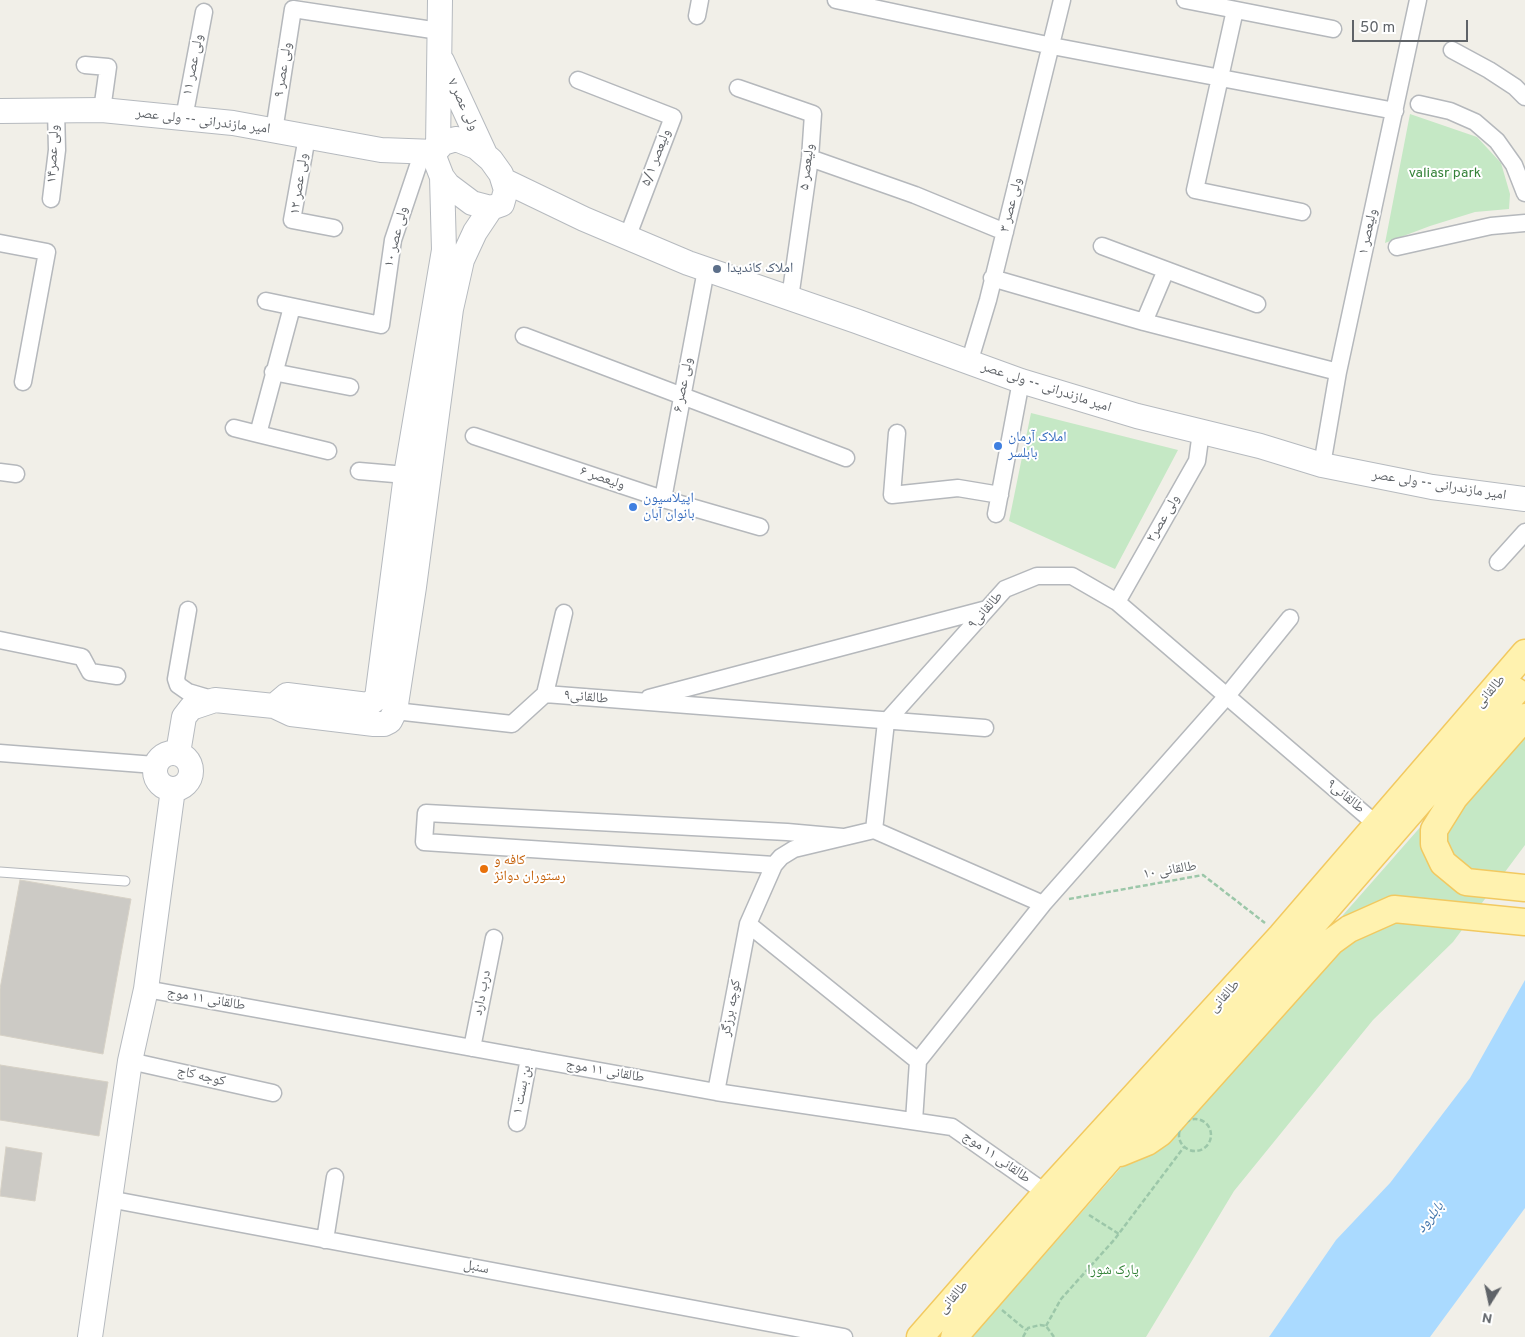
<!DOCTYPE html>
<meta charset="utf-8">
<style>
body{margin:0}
#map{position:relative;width:1525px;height:1337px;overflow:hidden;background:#f1efe8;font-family:Overpass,sans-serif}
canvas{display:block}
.north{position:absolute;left:1465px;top:1277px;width:50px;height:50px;-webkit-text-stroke:4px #fff;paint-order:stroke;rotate:190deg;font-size:14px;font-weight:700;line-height:20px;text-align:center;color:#5f6368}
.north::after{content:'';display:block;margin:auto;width:18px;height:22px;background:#5f6368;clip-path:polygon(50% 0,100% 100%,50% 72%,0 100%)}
.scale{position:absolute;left:1352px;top:20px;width:116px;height:22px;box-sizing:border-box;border:2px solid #5f6368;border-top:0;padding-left:6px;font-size:15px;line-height:18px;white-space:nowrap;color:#5f6368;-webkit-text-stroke:4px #fff;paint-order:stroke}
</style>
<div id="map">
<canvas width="1525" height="1337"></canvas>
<div class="north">N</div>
<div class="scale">50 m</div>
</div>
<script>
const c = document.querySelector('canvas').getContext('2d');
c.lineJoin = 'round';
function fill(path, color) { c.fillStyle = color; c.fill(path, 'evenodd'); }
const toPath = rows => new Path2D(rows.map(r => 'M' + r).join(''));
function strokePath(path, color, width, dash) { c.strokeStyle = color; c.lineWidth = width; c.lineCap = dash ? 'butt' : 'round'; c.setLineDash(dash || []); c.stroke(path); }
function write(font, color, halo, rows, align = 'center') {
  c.font = font + ' Overpass,"Noto Naskh Arabic",sans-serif'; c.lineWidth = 4; c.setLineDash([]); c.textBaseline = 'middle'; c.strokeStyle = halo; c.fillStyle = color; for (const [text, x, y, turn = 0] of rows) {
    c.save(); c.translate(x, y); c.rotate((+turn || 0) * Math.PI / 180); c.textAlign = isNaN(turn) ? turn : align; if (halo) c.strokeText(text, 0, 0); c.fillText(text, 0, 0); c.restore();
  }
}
const green = toPath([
 [1410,114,1477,137,1501,163,1510,194,1509,209,1475,212,1430,226,1385,243],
 [1031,413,1178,450,1115,569,1009,521],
 [1525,708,1525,845,1453,942,1373,1020,1234,1191,1146,1337,972,1337]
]);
const water = toPath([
 [1525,980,1525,1208,1430,1337,1269,1337,1336,1240,1390,1183,1470,1078]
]);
const building = toPath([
 [20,880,131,899,103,1054,0,1035,0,989,20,880],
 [0,1065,108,1082,99,1136,0,1120,0,1065],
 [6,1147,42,1153,35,1201,0,1196,6,1147]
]);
const path = toPath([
 [1069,899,1203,875,1265,923],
 '1179 1135a16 16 0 1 1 32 0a16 16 0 1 1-32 0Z',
 [1089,1215,1119,1234],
 [1002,1310,1026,1330],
 [1046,1326,1061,1299,1114,1240,1184,1147],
 [1023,1337,1028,1328,1040,1325,1046,1326,1054,1337]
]);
const lane = toPath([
 [0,872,125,881]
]);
const street = toPath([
 [836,0,1052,46,1395,111],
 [1185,0,1333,29],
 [1235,10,1195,190,1302,212],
 [697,16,700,0],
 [1452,50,1489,70,1515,87,1525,97],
 [85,65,108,67,102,110],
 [578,80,673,117,627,238],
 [738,88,813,114,810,158,790,298],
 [1419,104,1450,111,1475,122,1497,141,1514,165,1525,193],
 [184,118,204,12],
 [274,131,293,9,439,31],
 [307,137,292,220,334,228],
 [810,158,915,195,1005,232],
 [51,199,57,150,56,110],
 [0,243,47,252,23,382],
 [1102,246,1257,304],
 [1397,247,1491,226,1525,223],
 [992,278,1144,322,1338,372],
 [266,301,381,325,393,240,423,151],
 [292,307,258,434,328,451],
 [1144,322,1166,270],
 [524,336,846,458],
 [969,363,988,300,1062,0],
 [273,372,350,387],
 [234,428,258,434],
 [897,433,892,495,958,488,1000,495],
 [474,436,663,499,760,527],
 [1322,465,1338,372,1418,0],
 [359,471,406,475],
 [0,472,16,474],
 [663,499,706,270],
 [996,514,1021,381],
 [1498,562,1525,532],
 [1117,602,1197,461,1201,432],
 [188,610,176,679,178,685,188,692,215,700],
 [0,640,82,657,90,672,117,676],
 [545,694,985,728],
 [649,698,987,609],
 [395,711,512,724,545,694,564,613],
 [886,722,1005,589,1037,576,1072,576,1117,602,1376,824],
 [0,753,155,765],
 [874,830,886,722],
 [774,865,424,842,426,813,787,832,843,837],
 [748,924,918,1061],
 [146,989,716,1092,952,1127,1046,1193],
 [472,1048,494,938],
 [130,1061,273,1093],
 [716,1092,748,924,774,865,781,857,794,849,874,830,1043,904],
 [914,1121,918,1061,1043,904,1226,697,1290,618],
 [517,1123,529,1058],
 [109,1199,844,1337],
 [325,1240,335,1177]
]);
const secondary = toPath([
 [442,61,485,154],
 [0,111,102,110,233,123,381,150,435,152],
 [456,139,476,147,491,160,501,174,506,190,502,204,491,208,472,203,448,185,442,177,435,159,435,152,443,143,456,139],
 [438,148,440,0],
 [505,181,584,219,688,263,856,321,1021,381,1137,416,1260,446,1322,465,1432,487,1525,499],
 [274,706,287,695,368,705,377,698,406,475,444,250,442,177],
 '155 771a18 18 0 1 1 36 0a18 18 0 1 1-36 0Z',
 [178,753,184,717,191,708,215,700,274,706,291,714,374,724,384,724,390,721,395,711,414,587,451,309,462,260,475,232,491,208],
 [90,1337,130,1061,146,989,173,789]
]);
const primary = toPath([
 [1525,717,1454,798,1434,830,1434,844,1443,863,1466,882,1525,888],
 [1120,1153,1147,1142,1160,1133,1331,942,1349,929,1394,909,1525,922],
 [920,1337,1046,1193,1281,936,1525,653],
 [954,1337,1516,691]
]);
const markers = [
 [717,269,5,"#5c6f8a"],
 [998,446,5,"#3f7fe0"],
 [633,507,5,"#3f7fe0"],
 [484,869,5,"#e8710a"]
];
const streetNames = [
 ["ولی عصر ۱۱",194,65,-79],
 ["ولی عصر ۹",284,70,-81],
 ["ولی عصر ۷",462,105,65],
 ["امیر مازندرانی -- ولی عصر",203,122,7],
 ["ولی عصر۱۴",54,154,-87],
 ["ولیعصر ۵/۱",657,158,-69],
 ["ولیعصر ۵",808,167,-83],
 ["ولی عصر ۱۲",300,184,-82],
 ["ولی عصر ۳",1012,205,-76],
 ["ولیعصر ۱",1369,232,-78],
 ["ولی عصر ۱۰",397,237,-76],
 ["ولی عصر ۶",684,385,-79],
 ["امیر مازندرانی -- ولی عصر",1046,388,18],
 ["ولیعصر ۶",602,479,19],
 ["امیر مازندرانی -- ولی عصر",1439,486,9],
 ["ولی عصر۲",1164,519,-60],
 ["طالقانی۹",986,611,-48],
 ["طالقانی",1491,692,-49],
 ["طالقانی۹",586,698,5],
 ["طالقانی۹",1345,797,40],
 ["طالقانی ۱۰",1170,871,-9],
 ["درب دارد",483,993,-79],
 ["طالقانی",1225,997,-48],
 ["طالقانی ۱۱ موج",206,1000,10],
 ["کوچه برزگر",732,1008,-79],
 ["طالقانی ۱۱ موج",605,1072,10],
 ["کوجه کاج",201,1077,13],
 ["بن بست ۱",523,1090,-79],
 ["طالقانی ۱۱ موج",996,1158,35],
 ["سنبل",476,1268,11],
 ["طالقانی",954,1298,-49]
];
const parkNames = [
 ["valiasr park",1445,174],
 ["پارک شورا",1113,1271]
];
const serviceNames = [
 ["املاک کاندیدا",727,269]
];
const shopNames = [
 ["املاک آرمان",1008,438],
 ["بابلسر",1008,454],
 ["اپیلاسیون",643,499],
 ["بانوان آبان",643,515]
];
const foodNames = [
 ["کافه و",494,861],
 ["رستوران دوانژ",494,877]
];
const waterNames = [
 ["بابلرود",1431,1218,-52]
];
fill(green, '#c5e8c5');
fill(water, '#aadaff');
fill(building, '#cccac5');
strokePath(building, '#d6d1c6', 1);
strokePath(lane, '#b5b8bc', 11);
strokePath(street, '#b5b8bc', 19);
strokePath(secondary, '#b6babf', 26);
strokePath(primary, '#f2c960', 29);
strokePath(path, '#9cc7a9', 2.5, [5, 2.5]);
strokePath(lane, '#fff', 9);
strokePath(street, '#fff', 16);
strokePath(secondary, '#fff', 24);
strokePath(primary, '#fff2af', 26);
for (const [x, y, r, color] of markers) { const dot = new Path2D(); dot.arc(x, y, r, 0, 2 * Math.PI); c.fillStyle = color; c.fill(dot); strokePath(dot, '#fff', 2); }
write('14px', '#5f6368', '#fff', streetNames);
write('14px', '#348238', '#fff', parkNames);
write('14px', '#4e5e75', '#fff', serviceNames, 'left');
write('14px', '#366cbe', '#fff', shopNames, 'left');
write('14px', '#c56008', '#fff', foodNames, 'left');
write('italic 15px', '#4174aa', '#fff', waterNames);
</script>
